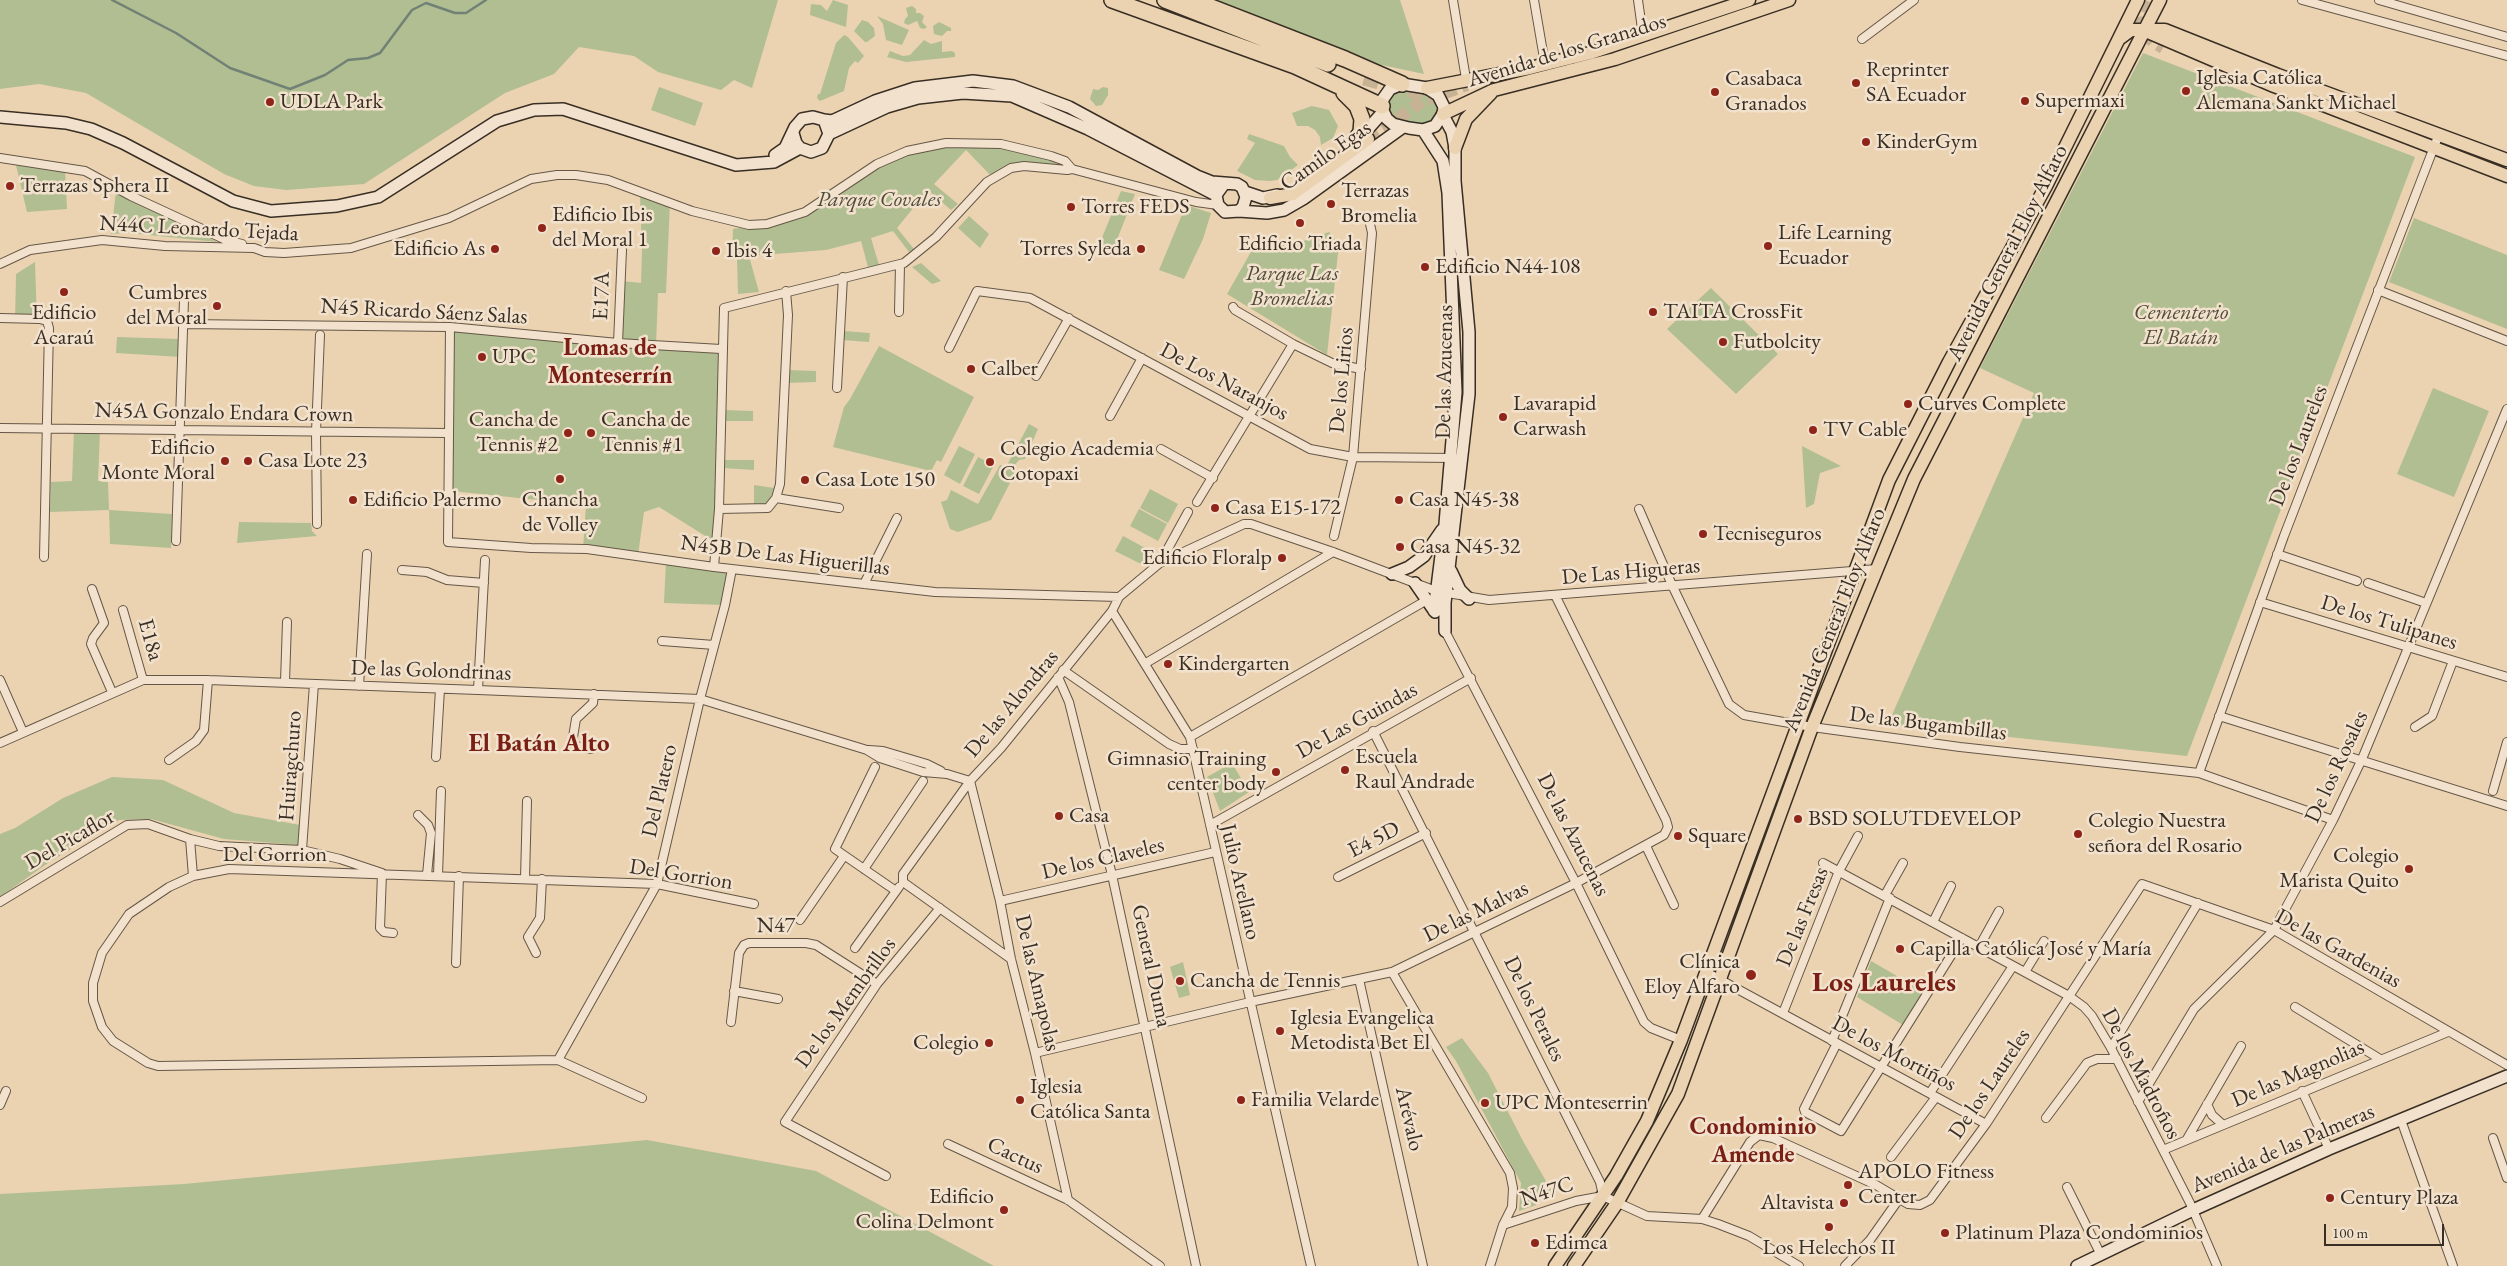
<!DOCTYPE html>
<meta charset="utf-8">
<style>
body{margin:0}
#map{position:relative;width:2507px;height:1266px;overflow:hidden;background:#ebd3b2;font-family:"EB Garamond",serif}
canvas{display:block}
.scale{position:absolute;left:2324px;top:1224px;width:120px;height:22px;box-sizing:border-box;border:2px solid #382e23;border-top:0;padding-left:6px;font-size:15px;line-height:18px;white-space:nowrap;color:#382e23;-webkit-text-stroke:4px #f2e2cd;paint-order:stroke}
</style>
<div id="map">
<canvas width="2507" height="1266"></canvas>
<div class="scale">100 m</div>
</div>
<script>
const c = document.querySelector('canvas').getContext('2d');
c.lineJoin = 'round';
function fill(path, color) { c.fillStyle = color; c.fill(path, 'evenodd'); }
const toPath = rows => new Path2D(rows.map(r => 'M' + r).join(''));
function strokePath(path, color, width, dash) { c.strokeStyle = color; c.lineWidth = width; c.lineCap = dash ? 'butt' : 'round'; c.setLineDash(dash || []); c.stroke(path); }
function write(font, color, halo, rows, align = 'center') {
  c.font = font + ' "EB Garamond",serif'; c.lineWidth = 5; c.setLineDash([]); c.textBaseline = 'middle'; c.strokeStyle = halo; c.fillStyle = color; for (const [text, x, y, turn = 0] of rows) {
    c.save(); c.translate(x, y); c.rotate((+turn || 0) * Math.PI / 180); c.textAlign = isNaN(turn) ? turn : align; if (halo) c.strokeText(text, 0, 0); c.fillText(text, 0, 0); c.restore();
  }
}
const green = toPath([
 [0,0,778,0,752,88,734,80,721,90,658,72,634,56,579,47,554,74,505,93,364,184,286,190,254,186,224,174,86,93,39,84,0,89],
 [833,0,848,5,846,27,810,15,811,4,821,5,827,11],
 [1211,0,1400,0,1424,74,1368,62],
 [912,6,916,9,916,13,920,13,924,16,922,22,927,27,924,29,920,28,917,21,908,25,904,23,905,19,908,16,906,8],
 [877,16,909,30,902,45,886,40,883,24],
 [862,20,868,22,874,28,875,36,867,42,865,42,854,31],
 [939,22,951,28,951,31,947,31,942,36,934,34,933,26],
 [844,35,848,37,864,56,858,63,855,61,849,68,844,91,820,101,817,98,818,94,820,94,836,43],
 [924,40,931,44,942,41,942,52,952,51,955,53,955,57,906,62,887,57,890,51,903,56,910,55],
 [2143,53,2415,157,2187,756,1888,724,2034,393,1980,368],
 [659,87,703,103,695,126,651,110],
 [1103,87,1108,88,1108,95,1102,105,1096,106,1090,99,1093,89,1098,90],
 [1404,91,1425,94,1433,98,1439,108,1436,118,1429,123,1420,125,1397,120,1389,114,1387,102,1393,94],
 [1312,106,1329,110,1338,126,1333,138,1321,145,1320,137,1315,130,1308,126,1297,126,1292,113],
 [1249,134,1284,146,1290,157,1298,165,1277,180,1270,181,1255,180,1237,171,1255,143,1247,139],
 [946,143,1001,144,1051,156,1072,169,1024,166,993,178,966,150,934,184,958,204,951,210,928,190,897,228,914,249,909,252,893,231,871,238,879,265,868,267,861,241,826,250,749,256,759,292,738,294,737,259,732,260,733,229,792,217,877,164],
 [15,161,65,169,67,209,27,212],
 [116,191,159,211,217,242,129,233,111,234],
 [1121,191,1135,194,1111,255,1097,250],
 [640,195,670,202,666,293,658,293,656,346,721,350,715,542,659,507,644,512,638,555,583,549,586,505,452,491,449,381,450,327,617,343,622,281,641,283,642,250],
 [1186,205,1211,213,1203,239,1184,279,1159,270],
 [969,216,989,234,980,248,958,228],
 [2414,218,2507,255,2507,329,2389,282],
 [1329,232,1339,244,1327,355,1227,294,1252,250,1301,242],
 [35,262,37,322,15,321,16,274],
 [921,263,941,281,932,284,912,267],
 [1711,288,1778,354,1736,394,1667,329],
 [844,331,870,333,869,342,842,340],
 [117,337,180,339,181,357,116,353],
 [879,346,974,397,941,462,937,460,931,471,833,447,844,407,850,399],
 [787,370,816,371,816,382,786,383],
 [2433,388,2489,411,2454,497,2397,474],
 [723,410,753,411,753,421,723,421],
 [1029,424,1038,429,1025,459,1019,460,1014,466,1014,475,991,520,958,532,950,529,941,502,947,500,951,490,978,504,1000,465,1006,467],
 [74,430,100,431,98,481,108,482,109,510,172,514,171,548,110,544,109,510,50,512,51,482,72,481],
 [959,446,975,454,960,484,944,475],
 [1802,446,1841,466,1820,473,1814,504,1806,508],
 [978,457,994,465,979,494,963,486],
 [722,460,754,460,754,470,722,468],
 [754,485,774,488,768,506,754,508],
 [1150,489,1178,504,1168,523,1140,508],
 [1139,509,1167,524,1158,541,1130,526],
 [239,522,311,523,312,531,317,536,237,543],
 [1123,536,1149,550,1141,564,1115,551],
 [666,560,726,568,728,577,722,605,664,603],
 [1232,763,1249,792,1220,811,1207,777],
 [112,777,163,780,234,813,300,825,298,845,224,839,151,819,119,820,48,863,0,897,0,834,15,828,63,798],
 [1871,961,1923,991,1903,1025,1857,997],
 [1183,962,1190,995,1179,998,1170,967],
 [1462,1038,1488,1073,1523,1141,1554,1195,1537,1200,1536,1205,1519,1211,1521,1183,1456,1061,1446,1047],
 [647,1140,816,1171,994,1266,0,1266,0,1194,184,1184]
]);
const stream = toPath([
 [112,0,176,33,230,68,290,89,325,75,348,60,368,58,380,53,412,10,426,3,455,13,466,13,486,0]
]);
const primaryTunnel = toPath([
 [2145,0,2139,15,2141,30,2153,42,2163,48],
 [1368,139,1423,101,1467,85]
]);
const highwayTunnel = toPath([
 [1364,78,1436,97]
]);
const street = toPath([
 [1453,0,1466,79],
 [1534,0,1545,64],
 [1638,0,1643,36],
 [2302,0,2507,56],
 [2379,0,2507,37],
 [1862,39,1914,0],
 [0,158,85,171,131,196,226,240,242,244],
 [0,264,30,250,102,240,165,246,254,248,265,252,284,253,351,248,449,218,531,179,557,175,576,175,608,180,692,211,749,225,767,224,805,212,877,164,907,151,946,143,1001,144,1051,156,1065,161,1072,169],
 [2378,290,2507,341],
 [1233,307,1235,310,1293,344,1332,363,1361,369],
 [899,312,900,265],
 [0,318,40,319,47,321,49,328,44,557],
 [184,324,450,327,618,343,721,349],
 [450,327,448,542,531,548,587,549,714,567,935,592,1119,597],
 [618,343,622,250],
 [949,348,977,291,1030,298,1310,449,1353,457,1454,458],
 [1036,376,1069,318],
 [837,388,843,277],
 [1110,416,1142,358],
 [0,428,447,433],
 [1161,449,1213,478],
 [776,498,839,508],
 [1197,502,1293,344],
 [719,509,768,508,776,498,780,484,788,315,786,291],
 [1639,509,1672,585,1729,704,1744,715,1812,727,1960,747,2199,773,2333,820],
 [317,524,316,432,320,335],
 [1334,536,1353,457,1372,233,1370,224],
 [176,541,184,300],
 [2277,554,2357,581],
 [1160,563,1188,512],
 [714,567,719,509,724,308,904,263,936,237,987,182,1011,168,1024,166,1067,170,1072,169,1196,202,1218,205],
 [402,570,427,572,447,580,484,583],
 [2368,583,2426,603],
 [864,584,897,518],
 [92,589,104,623,93,638,91,644,112,692],
 [2260,602,2507,677],
 [123,610,143,680],
 [1112,611,1190,737,1311,1266],
 [1445,631,1576,883,1644,1022,1651,1028,1681,1040],
 [662,641,714,645],
 [1146,663,1333,552],
 [1063,670,1169,744,1180,749,1193,749],
 [1058,677,1069,702,1112,875,1196,1266],
 [0,680,23,732],
 [285,682,287,622],
 [359,686,367,554],
 [478,690,485,560],
 [2219,716,2507,806],
 [2415,727,2432,716,2453,661],
 [1373,731,1600,1182,1603,1196],
 [1190,737,1427,600],
 [0,743,143,680,208,680,478,690,700,699,867,750,880,758,923,772,947,774,970,781],
 [591,749,575,746,572,743,576,719,593,703,594,694],
 [869,750,883,751,927,764,941,771],
 [436,757,440,689],
 [169,760,196,741,204,730,208,680],
 [875,767,835,849,896,891],
 [2199,773,2284,536,2439,134],
 [970,781,1000,901,1011,959,1035,1053,1068,1200],
 [2493,791,2507,742],
 [418,815,428,825,431,833,427,875],
 [1210,825,1471,678],
 [190,839,193,876],
 [1646,846,1674,905],
 [302,850,314,684],
 [1823,863,2069,996,2084,1007,2092,1016,2111,1048,2190,1203,2217,1266],
 [864,869,923,781],
 [438,875,441,791],
 [1338,877,1426,833],
 [525,879,527,801],
 [1885,895,1903,863],
 [1000,901,1215,852],
 [0,902,127,825,148,824,190,839,219,846,302,850,340,859,382,873,380,928,384,932,393,933],
 [800,920,844,856],
 [1933,922,1951,886],
 [1979,947,1999,911],
 [855,948,899,887],
 [536,953,528,937,540,918,542,879],
 [1011,959,903,882,903,874,970,781,1001,748,1112,611,1119,597,1160,563,1244,524,1251,524,1333,552,1436,591,1489,600,1877,569],
 [456,963,459,876],
 [1392,972,1510,1173,1513,1188,1512,1207,1503,1225,1490,1266],
 [1706,972,1986,1124],
 [2025,972,2044,941],
 [1359,979,1423,1266],
 [734,991,778,999],
 [2295,1007,2380,1059],
 [1783,1013,1839,871,1858,836],
 [731,1022,739,953,744,945,749,943,806,943,816,945,877,984],
 [1832,1041,1890,898],
 [1837,1043,1804,1109,1805,1112,1841,1131,1962,938],
 [2111,1048,2198,903],
 [1035,1053,1250,1002,1392,972,1576,883,1664,835,1668,827,1666,820,1556,597],
 [558,1060,657,884,700,699,725,605,732,569],
 [2302,1091,2329,1149],
 [1930,1093,2013,966],
 [642,1098,558,1060,158,1066,148,1063,113,1041,102,1027,93,1001,93,983,102,953,129,914,169,887,193,876,229,869,657,884,754,904],
 [2138,1102,2194,1009,2274,930,2333,820,2362,759,2507,409],
 [2207,1104,2212,1115,2222,1124],
 [0,1105,6,1091],
 [2046,1118,2087,1063,2097,1059,2117,1059],
 [2401,1120,2453,1266],
 [2493,1138,2507,1178],
 [2187,1139,2241,1046],
 [948,1144,1068,1200,1160,1266],
 [2163,1150,2448,1032],
 [1891,1157,1936,1097],
 [886,1176,785,1122,877,984,940,908],
 [2067,1187,2100,1253],
 [1603,1196,1647,1216,1702,1219,1718,1224,1749,1236,1799,1266],
 [1702,1219,1750,1142,1759,1135,1773,1138,1876,1185,1908,1204,1920,1205,1930,1200,1986,1124,2142,884,2274,930,2507,1065],
 [1503,1225,1576,1201,1603,1196],
 [1845,1266,1870,1240,1899,1199]
]);
const secondary = toPath([
 [1402,84,1427,88,1438,95,1444,107,1443,114,1435,126,1423,130,1409,128,1393,124,1387,119,1382,109,1383,99,1390,89,1402,84],
 [1443,115,1452,132,1455,148,1455,181,1469,332,1469,394,1445,603,1445,631],
 [0,117,66,123,91,129,123,143,233,201,271,211,337,206,378,197,497,121,534,110,563,109,736,165,774,162,800,148],
 [824,120,832,121,875,101,915,88,973,81,1013,86,1069,107,1197,176,1212,182,1237,184,1242,187,1246,197,1243,207,1239,211,1225,212,1218,205,1216,195,1224,184],
 [1423,130,1443,161,1448,193,1456,392,1445,524,1434,611],
 [829,134,887,107,918,98,963,93,1012,96,1088,129,1216,195],
 [1358,140,1383,112],
 [775,155,785,148,795,127,802,119,813,117,824,120,829,134,822,148,811,152,800,148,796,143,793,133],
 [1245,192,1263,198,1277,195],
 [1239,211,1267,213,1284,210,1303,199,1403,127],
 [1451,571,1460,590,1469,599],
 [1392,574,1409,567,1424,556,1442,530],
 [1415,583,1435,612],
 [2077,1266,2193,1210,2329,1149,2507,1076]
]);
const primary = toPath([
 [2148,32,2274,86,2507,176],
 [2119,39,2131,30,2165,30,2278,75,2507,160],
 [1427,88,1530,68,1590,53,1749,0],
 [1443,114,1494,90,1615,59,1789,0],
 [1455,148,1466,119,1491,93],
 [1270,198,1293,194,1368,139],
 [1555,1266,1616,1176,1647,1121,1681,1040,1889,480,1949,362,2046,186,2138,0],
 [1574,1266,1617,1203,1678,1094,1812,727,1914,479,2160,0]
]);
const highway = toPath([
 [1112,0,1295,66,1382,106],
 [1165,0,1328,64],
 [1193,0,1345,59,1402,84],
 [1344,93,1357,106,1362,119,1361,132,1352,145]
]);
const markers = [
 [1856,83,5,"#8f2418"],
 [2186,91,5,"#8f2418"],
 [1715,92,5,"#8f2418"],
 [2025,101,5,"#8f2418"],
 [270,102,5,"#8f2418"],
 [1866,142,5,"#8f2418"],
 [10,186,5,"#8f2418"],
 [1331,204,5,"#8f2418"],
 [1071,207,5,"#8f2418"],
 [1300,223,5,"#8f2418"],
 [542,228,5,"#8f2418"],
 [1768,246,5,"#8f2418"],
 [495,249,5,"#8f2418"],
 [1141,249,5,"#8f2418"],
 [716,251,5,"#8f2418"],
 [1425,267,5,"#8f2418"],
 [64,292,5,"#8f2418"],
 [217,306,5,"#8f2418"],
 [1653,312,5,"#8f2418"],
 [1723,342,5,"#8f2418"],
 [482,357,5,"#8f2418"],
 [971,369,5,"#8f2418"],
 [1908,404,5,"#8f2418"],
 [1503,417,5,"#8f2418"],
 [1813,430,5,"#8f2418"],
 [568,433,5,"#8f2418"],
 [591,433,5,"#8f2418"],
 [225,461,5,"#8f2418"],
 [248,461,5,"#8f2418"],
 [990,462,5,"#8f2418"],
 [560,479,5,"#8f2418"],
 [805,480,5,"#8f2418"],
 [353,500,5,"#8f2418"],
 [1399,500,5,"#8f2418"],
 [1215,508,5,"#8f2418"],
 [1703,534,5,"#8f2418"],
 [1400,547,5,"#8f2418"],
 [1282,558,5,"#8f2418"],
 [1168,664,5,"#8f2418"],
 [1345,770,5,"#8f2418"],
 [1276,772,5,"#8f2418"],
 [1059,816,5,"#8f2418"],
 [1798,819,5,"#8f2418"],
 [2078,834,5,"#8f2418"],
 [1678,836,5,"#8f2418"],
 [2409,869,5,"#8f2418"],
 [1900,949,5,"#8f2418"],
 [1751,975,6,"#8f2418"],
 [1180,981,5,"#8f2418"],
 [1280,1031,5,"#8f2418"],
 [989,1043,5,"#8f2418"],
 [1020,1100,5,"#8f2418"],
 [1241,1100,5,"#8f2418"],
 [1485,1103,5,"#8f2418"],
 [1848,1185,5,"#8f2418"],
 [2330,1198,5,"#8f2418"],
 [1844,1203,5,"#8f2418"],
 [1004,1210,5,"#8f2418"],
 [1829,1227,5,"#8f2418"],
 [1945,1233,5,"#8f2418"],
 [1535,1243,5,"#8f2418"]
];
const streetNames = [
 ["Avenida de los Granados",1567,51,-17],
 ["Camilo Egas",1326,156,-35],
 ["N44C Leonardo Tejada",199,229,3],
 ["Avenida General Eloy Alfaro",2008,253,-63],
 ["E17A",602,296,-88],
 ["N45 Ricardo Sáenz Salas",424,312,3],
 ["De las Azucenas",1445,372,-89],
 ["De los Lirios",1342,380,-85],
 ["De Los Naranjos",1224,382,28],
 ["N45A Gonzalo Endara Crown",224,413,1],
 ["De los Laureles",2299,446,-69],
 ["N45B De Las Higuerillas",785,556,7],
 ["De Las Higueras",1631,572,-5],
 ["Avenida General Eloy Alfaro",1835,620,-68],
 ["De los Tulipanes",2389,623,17],
 ["E18a",150,640,74],
 ["De las Golondrinas",431,671,2],
 ["De las Alondras",1012,704,-50],
 ["De Las Guindas",1357,721,-29],
 ["De las Bugambillas",1928,724,7],
 ["Huiragchuro",291,766,-86],
 ["De los Rosales",2337,767,-65],
 ["Del Platero",660,791,-77],
 ["De las Azucenas",1573,835,63],
 ["Del Picaflor",70,840,-30],
 ["E4 5D",1374,840,-27],
 ["Del Gorrion",275,855],
 ["De los Claveles",1103,859,-13],
 ["Del Gorrion",681,875,9],
 ["Julio Arellano",1240,882,77],
 ["De las Malvas",1476,912,-26],
 ["De las Fresas",1803,917,-68],
 ["N47",776,926,-1],
 ["De las Gardenias",2338,949,29],
 ["General Duma",1151,966,78],
 ["De las Amapolas",1037,983,77],
 ["De los Membrillos",846,1003,-54],
 ["De los Perales",1534,1009,64],
 ["De los Mortiños",1894,1054,28],
 ["De los Madroños",2141,1074,62],
 ["De las Magnolias",2298,1074,-23],
 ["De los Laureles",1990,1084,-56],
 ["Arévalo",1409,1119,77],
 ["Avenida de las Palmeras",2283,1149,-23],
 ["Cactus",1015,1156,25],
 ["N47C",1547,1192,-18]
];
const poiNames = [
 ["Reprinter",1866,70],
 ["SA Ecuador",1866,95],
 ["Iglesia Católica",2196,78],
 ["Alemana Sankt Michael",2196,103],
 ["Casabaca",1725,79],
 ["Granados",1725,104],
 ["Supermaxi",2035,101],
 ["UDLA Park",280,102],
 ["KinderGym",1876,142],
 ["Terrazas Sphera II",20,186],
 ["Terrazas",1341,191],
 ["Bromelia",1341,216],
 ["Torres FEDS",1081,207],
 ["Edificio Ibis",552,215],
 ["del Moral 1",552,240],
 ["Life Learning",1778,233],
 ["Ecuador",1778,258],
 ["Edificio Triada",1300,244,"center"],
 ["Edificio As",485,249,"right"],
 ["Torres Syleda",1131,249,"right"],
 ["Ibis 4",726,251],
 ["Edificio N44-108",1435,267],
 ["Cumbres",207,293,"right"],
 ["del Moral",207,318,"right"],
 ["TAITA CrossFit",1663,312],
 ["Edificio",64,313,"center"],
 ["Acaraú",64,338,"center"],
 ["Futbolcity",1733,342],
 ["UPC",492,357],
 ["Calber",981,369],
 ["Lavarapid",1513,404],
 ["Carwash",1513,429],
 ["Curves Complete",1918,404],
 ["Cancha de",558,420,"right"],
 ["Tennis #2",558,445,"right"],
 ["Cancha de",601,420],
 ["Tennis #1",601,445],
 ["TV Cable",1823,430],
 ["Edificio",215,448,"right"],
 ["Monte Moral",215,473,"right"],
 ["Colegio Academia",1000,449],
 ["Cotopaxi",1000,474],
 ["Casa Lote 23",258,461],
 ["Casa Lote 150",815,480],
 ["Edificio Palermo",363,500],
 ["Chancha",560,500,"center"],
 ["de Volley",560,525,"center"],
 ["Casa N45-38",1409,500],
 ["Casa E15-172",1225,508],
 ["Tecniseguros",1713,534],
 ["Casa N45-32",1410,547],
 ["Edificio Floralp",1272,558,"right"],
 ["Kindergarten",1178,664],
 ["Escuela",1355,757],
 ["Raul Andrade",1355,782],
 ["Gimnasio Training",1266,759,"right"],
 ["center body",1266,784,"right"],
 ["Casa",1069,816],
 ["BSD SOLUTDEVELOP",1808,819],
 ["Colegio Nuestra",2088,821],
 ["señora del Rosario",2088,846],
 ["Square",1688,836],
 ["Colegio",2399,856,"right"],
 ["Marista Quito",2399,881,"right"],
 ["Capilla Católica José y María",1910,949],
 ["Clínica",1740,962,"right"],
 ["Eloy Alfaro",1740,987,"right"],
 ["Cancha de Tennis",1190,981],
 ["Iglesia Evangelica",1290,1018],
 ["Metodista Bet El",1290,1043],
 ["Colegio",979,1043,"right"],
 ["Iglesia",1030,1087],
 ["Católica Santa",1030,1112],
 ["Familia Velarde",1251,1100],
 ["UPC Monteserrin",1495,1103],
 ["APOLO Fitness",1858,1172],
 ["Center",1858,1197],
 ["Edificio",994,1197,"right"],
 ["Colina Delmont",994,1222,"right"],
 ["Century Plaza",2340,1198],
 ["Altavista",1834,1203,"right"],
 ["Platinum Plaza Condominios",1955,1233],
 ["Edimca",1545,1243],
 ["Los Helechos II",1829,1248,"center"]
];
const parkNames = [
 ["Parque Covales",879,200],
 ["Parque Las",1292,274],
 ["Bromelias",1292,299],
 ["Cementerio",2181,313],
 ["El Batán",2181,338]
];
const neighbourhoodNames = [
 ["Lomas de",610,348],
 ["Monteserrín",610,376],
 ["Condominio",1753,1127],
 ["Amende",1753,1155]
];
const quarterNames = [
 ["El Batán Alto",539,744]
];
const districtNames = [
 ["Los Laureles",1884,983]
];
fill(green, '#b1be91');
strokePath(stream, '#728176', 2.5);
strokePath(primaryTunnel, '#c7b295', 12, [12, 6]);
strokePath(highwayTunnel, '#c7b295', 15, [15, 8]);
strokePath(street, '#655747', 10);
strokePath(secondary, '#382e23', 14);
strokePath(primary, '#382e23', 15);
strokePath(highway, '#382e23', 18);
strokePath(street, '#f2e2cd', 8);
strokePath(secondary, '#f2e2cd', 11);
strokePath(primary, '#ebd3b2', 12);
strokePath(highway, '#ebd3b2', 15);
for (const [x, y, r, color] of markers) { const dot = new Path2D(); dot.arc(x, y, r, 0, 2 * Math.PI); c.fillStyle = color; c.fill(dot); strokePath(dot, '#f2e2cd', 2); }
write('22px', '#382e23', '#f2e2cd', streetNames);
write('22px', '#382e23', '#f2e2cd', poiNames, 'left');
write('italic 22px', '#504b39', '#f2e2cd', parkNames);
write('bold 24px', '#7a1f14', '#f2e2cd', neighbourhoodNames);
write('bold 25px', '#7a1f14', '#f2e2cd', quarterNames);
write('bold 28px', '#7a1f14', '#f2e2cd', districtNames);
</script>
